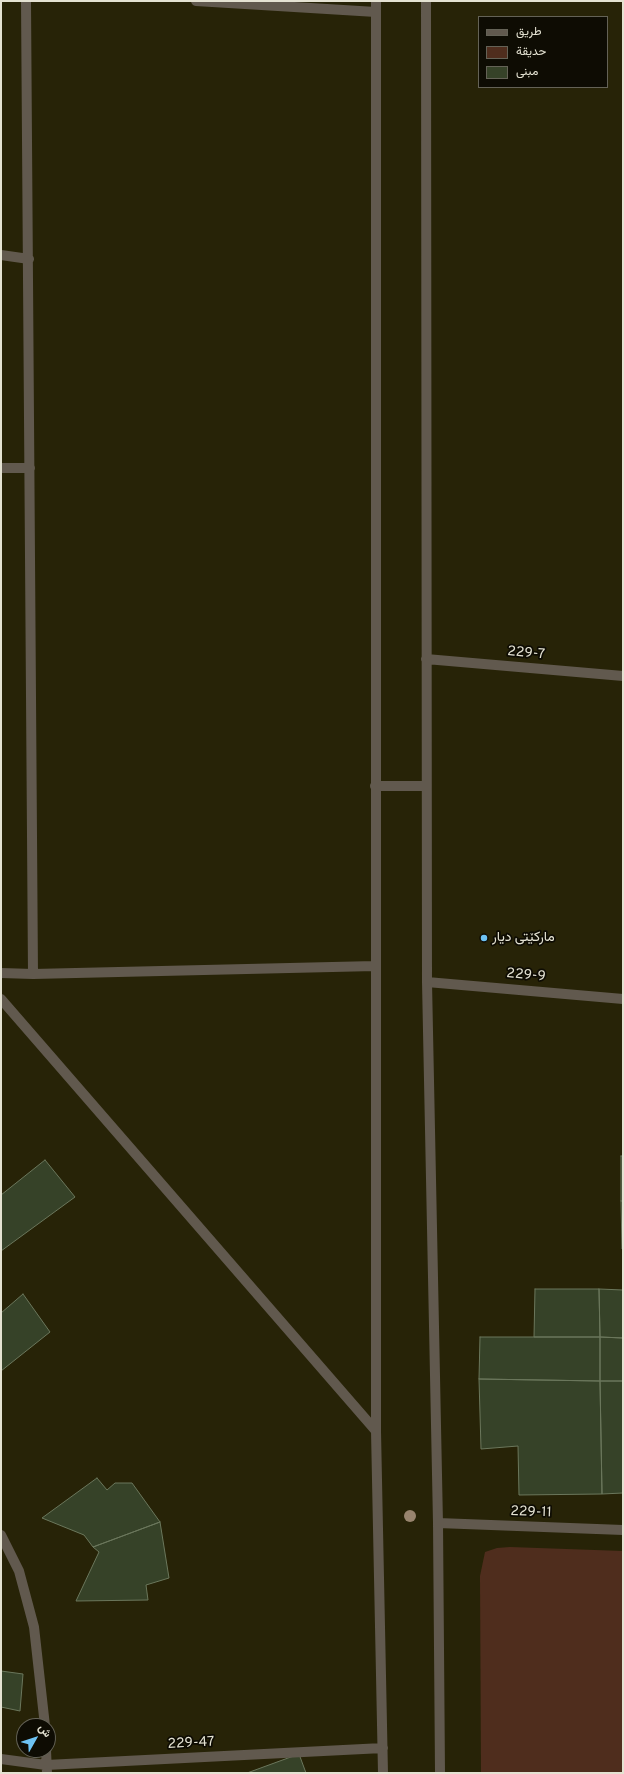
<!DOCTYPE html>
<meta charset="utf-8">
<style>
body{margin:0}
#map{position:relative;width:624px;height:1774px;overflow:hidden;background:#272307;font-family:Overpass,Vazirmatn,sans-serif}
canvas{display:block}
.frame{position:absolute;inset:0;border:2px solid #e4e2d2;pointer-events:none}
.legend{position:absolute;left:478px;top:16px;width:130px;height:72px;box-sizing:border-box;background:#0e0c03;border:1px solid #646256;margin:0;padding:5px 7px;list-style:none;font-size:12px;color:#e4e2d2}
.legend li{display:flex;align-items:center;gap:8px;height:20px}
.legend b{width:20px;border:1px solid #646256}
.north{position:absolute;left:16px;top:1718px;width:40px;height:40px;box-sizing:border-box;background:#0e0c03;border:1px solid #646256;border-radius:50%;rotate:51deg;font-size:11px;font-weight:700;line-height:16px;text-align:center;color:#e4e2d2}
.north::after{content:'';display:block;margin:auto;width:14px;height:18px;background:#6dc2f3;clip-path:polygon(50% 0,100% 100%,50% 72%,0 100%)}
</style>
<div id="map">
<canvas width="624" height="1774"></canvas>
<div class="frame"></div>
<ul class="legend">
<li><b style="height:5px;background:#61594e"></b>طريق</li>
<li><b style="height:11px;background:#4f2d1d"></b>حديقة</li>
<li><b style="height:11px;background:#364228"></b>مبنى</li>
</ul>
<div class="north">ش</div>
</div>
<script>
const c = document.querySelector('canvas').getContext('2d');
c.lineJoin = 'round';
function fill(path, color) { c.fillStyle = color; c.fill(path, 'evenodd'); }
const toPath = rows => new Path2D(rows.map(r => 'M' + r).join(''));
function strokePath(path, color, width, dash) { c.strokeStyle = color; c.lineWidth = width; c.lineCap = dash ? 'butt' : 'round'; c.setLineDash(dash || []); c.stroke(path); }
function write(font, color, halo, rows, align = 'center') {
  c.font = font + ' Overpass,Vazirmatn,sans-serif'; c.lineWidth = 3.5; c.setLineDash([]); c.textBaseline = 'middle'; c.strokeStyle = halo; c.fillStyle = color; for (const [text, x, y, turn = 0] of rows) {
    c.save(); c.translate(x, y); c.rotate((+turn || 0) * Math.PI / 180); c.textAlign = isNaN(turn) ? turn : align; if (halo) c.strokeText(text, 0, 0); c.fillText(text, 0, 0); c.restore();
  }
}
const green = toPath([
 [510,1547,623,1551,623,1773,481,1773,480,1576,485,1552,497,1548]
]);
const building = toPath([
 [621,1156,623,1156,623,1201,621,1201,621,1156],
 [45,1160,75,1197,1,1251,1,1195,45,1160],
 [621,1201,623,1201,623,1249,622,1249,621,1201],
 [535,1289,599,1289,600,1337,534,1337,535,1289],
 [599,1289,623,1290,623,1338,600,1337,599,1289],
 [23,1294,50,1332,1,1371,1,1313,23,1294],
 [480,1337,600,1337,600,1381,479,1379,480,1337],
 [600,1337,623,1338,623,1381,600,1381,600,1337],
 [479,1379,600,1381,602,1494,519,1495,518,1446,481,1449,479,1379],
 [600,1381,623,1381,623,1493,602,1494,600,1381],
 [97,1478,107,1490,115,1483,132,1483,160,1522,93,1547,84,1535,42,1518,97,1478],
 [160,1522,169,1578,146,1585,148,1600,76,1601,99,1552,93,1547,160,1522],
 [1,1671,23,1674,20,1711,1,1707,1,1671],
 [299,1754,306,1773,247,1773,299,1754]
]);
const minor = toPath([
 [26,1,33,974],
 [196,1,376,12],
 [376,1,376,1431,383,1773],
 [426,1,427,982,438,1523,440,1773],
 [1,255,29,259],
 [1,468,30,468],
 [426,659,623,676],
 [375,786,426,786],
 [1,973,33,974,375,966],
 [427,982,623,999],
 [1,999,376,1431],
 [438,1523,623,1530],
 [1,1535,19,1571,34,1627,45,1726],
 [46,1750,47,1773],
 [1,1759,46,1765,383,1748]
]);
const trees = [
 [410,1516]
];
const markers = [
 [484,938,4,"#6dc2f3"]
];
const streetNames = [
 ["229-7",526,654,5],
 ["229-9",526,976,5],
 ["229-11",531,1513,2],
 ["229-47",191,1744,-3]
];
const poiNames = [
 ["مارکێتی دیار",492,938]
];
fill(green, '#4f2d1d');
fill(building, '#364228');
strokePath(building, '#6b775c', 1);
strokePath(minor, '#61594e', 10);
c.fillStyle = '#98846e';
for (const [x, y] of trees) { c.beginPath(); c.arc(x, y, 6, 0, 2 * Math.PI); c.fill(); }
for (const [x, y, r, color] of markers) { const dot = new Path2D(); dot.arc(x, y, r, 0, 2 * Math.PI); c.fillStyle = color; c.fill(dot); strokePath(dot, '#0e0c03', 1.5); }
write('14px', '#e4e2d2', '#0e0c03', streetNames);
write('14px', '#e4e2d2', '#0e0c03', poiNames, 'left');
</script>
